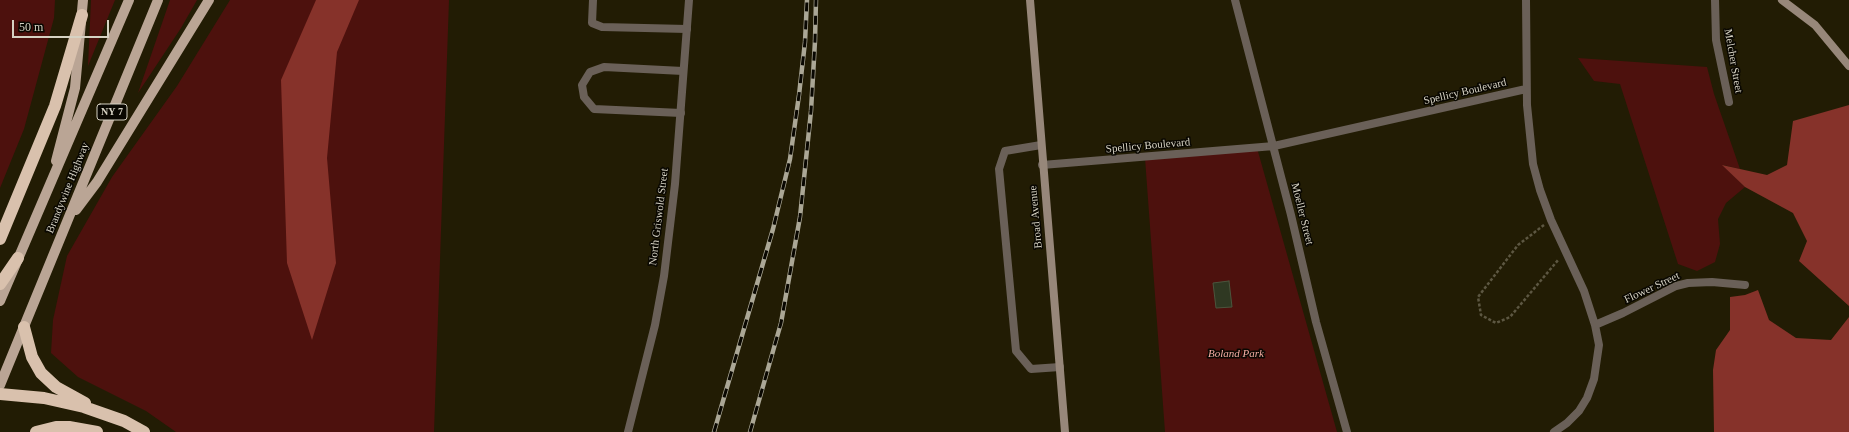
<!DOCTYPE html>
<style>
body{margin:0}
#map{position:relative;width:1849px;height:432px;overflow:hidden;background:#221c04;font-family:Georgia,serif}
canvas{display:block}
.scale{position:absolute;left:12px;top:20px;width:97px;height:18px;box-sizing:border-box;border:2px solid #d6d2c3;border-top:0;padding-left:5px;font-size:12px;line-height:14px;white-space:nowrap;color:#d6d2c3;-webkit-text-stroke:3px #090701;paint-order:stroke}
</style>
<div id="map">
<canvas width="1849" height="432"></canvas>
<div class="scale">50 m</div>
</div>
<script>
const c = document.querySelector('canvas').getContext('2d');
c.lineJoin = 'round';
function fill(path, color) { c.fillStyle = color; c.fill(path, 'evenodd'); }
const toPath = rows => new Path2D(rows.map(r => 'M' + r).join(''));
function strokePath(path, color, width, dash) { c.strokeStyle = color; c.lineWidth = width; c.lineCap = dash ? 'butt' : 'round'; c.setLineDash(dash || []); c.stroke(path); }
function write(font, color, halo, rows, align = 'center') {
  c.font = font + ' Georgia,serif'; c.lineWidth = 3; c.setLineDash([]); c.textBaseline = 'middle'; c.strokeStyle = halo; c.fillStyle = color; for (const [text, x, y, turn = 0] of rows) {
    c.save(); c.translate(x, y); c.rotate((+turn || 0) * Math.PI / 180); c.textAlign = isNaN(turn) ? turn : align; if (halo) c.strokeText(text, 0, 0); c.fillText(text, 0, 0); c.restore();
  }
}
const green = toPath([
 [0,0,55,0,54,18,24,129,0,188],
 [91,0,115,0,88,66],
 [170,0,197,0,181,28,138,93],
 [230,0,449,0,434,432,176,432,146,411,78,377,51,353,53,320,67,256,112,177,177,86],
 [1578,58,1707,67,1714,94,1740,169,1723,165,1745,187,1726,203,1718,219,1720,244,1715,262,1697,271,1678,264,1620,84,1594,81],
 [1257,148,1337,432,1165,432,1145,158]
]);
const forest = toPath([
 [316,0,359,0,337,52,327,158,336,263,312,340,287,263,281,80],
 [1849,105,1849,306,1799,261,1807,241,1793,213,1745,187,1722,165,1767,175,1787,165,1793,121],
 [1758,290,1769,320,1796,338,1831,340,1849,317,1849,432,1714,432,1713,370,1716,350,1730,330,1730,297,1745,295]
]);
const building = toPath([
 [1229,281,1232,307,1216,308,1213,283,1229,281]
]);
const path = toPath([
 [1544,225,1518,245,1478,297,1481,315,1496,323,1510,317,1559,259]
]);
const lane = toPath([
 [593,0,592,23,602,27,687,29],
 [681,113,594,109,584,97,582,85,590,72,604,67,683,71],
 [1041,145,1005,151,999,169,1016,351,1031,369,1060,367]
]);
const street = toPath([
 [1235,0,1291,215,1316,322,1347,432],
 [1526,0,1527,105,1533,164,1540,190,1551,220,1584,291,1595,325,1599,345,1594,379,1587,398,1579,411,1567,423,1554,432],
 [1715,0,1716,40,1729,102],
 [1042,165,1274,146,1526,89],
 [1595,325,1623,313,1676,286,1688,283,1712,282,1745,285],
 [628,432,655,325,664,276,675,184,689,0]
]);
const secondary = toPath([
 [1030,0,1065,432],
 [1782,0,1815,25,1849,66]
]);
const primary = toPath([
 [56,161,75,88,83,0],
 [76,210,97,182,209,0],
 [0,301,129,0],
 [0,385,158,0]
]);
const highway = toPath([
 [0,239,55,106,82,15],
 [0,284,18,258],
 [24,327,32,357,41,373,56,387,85,403],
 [0,394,44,398,84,407,124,421,144,432],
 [36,432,56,427,69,427,97,432]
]);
const rail = toPath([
 [714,432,773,229,790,159,799,95,805,42,807,0],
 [750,432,781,323,800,217,811,111,815,41,816,0]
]);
const shields = [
 [112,112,30]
];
const shieldNames = [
 ["NY 7",112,112]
];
const streetNames = [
 ["Melcher Street",1733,61,80],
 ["Spellicy Boulevard",1465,92,-13],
 ["Spellicy Boulevard",1148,146,-5],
 ["Brandywine Highway",68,188,-68],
 ["Moeller Street",1302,214,76],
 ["North Griswold Street",659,217,-83],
 ["Broad Avenue",1036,217,-95],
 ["Flower Street",1652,288,-25]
];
const parkNames = [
 ["Boland Park",1236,354]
];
fill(green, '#4d110d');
fill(forest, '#86322a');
fill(building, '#2f3822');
strokePath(building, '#4b553d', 1);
strokePath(path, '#5d5742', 2.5, [3, 2]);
strokePath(lane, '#6a6058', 8);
strokePath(street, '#6a6058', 8);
strokePath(secondary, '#97877a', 8);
strokePath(primary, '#baa595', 10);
strokePath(highway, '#d9c1ad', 12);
strokePath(rail, '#aba796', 4.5);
strokePath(rail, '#090701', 3, [9]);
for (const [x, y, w] of shields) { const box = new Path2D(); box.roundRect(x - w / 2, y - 8, w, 16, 3); c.fillStyle = '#090701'; c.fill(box); strokePath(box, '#d6d2c3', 1); }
write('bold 10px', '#d6d2c3', null, shieldNames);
write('11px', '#d6d2c3', '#090701', streetNames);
write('italic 11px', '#f6ada3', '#090701', parkNames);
</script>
